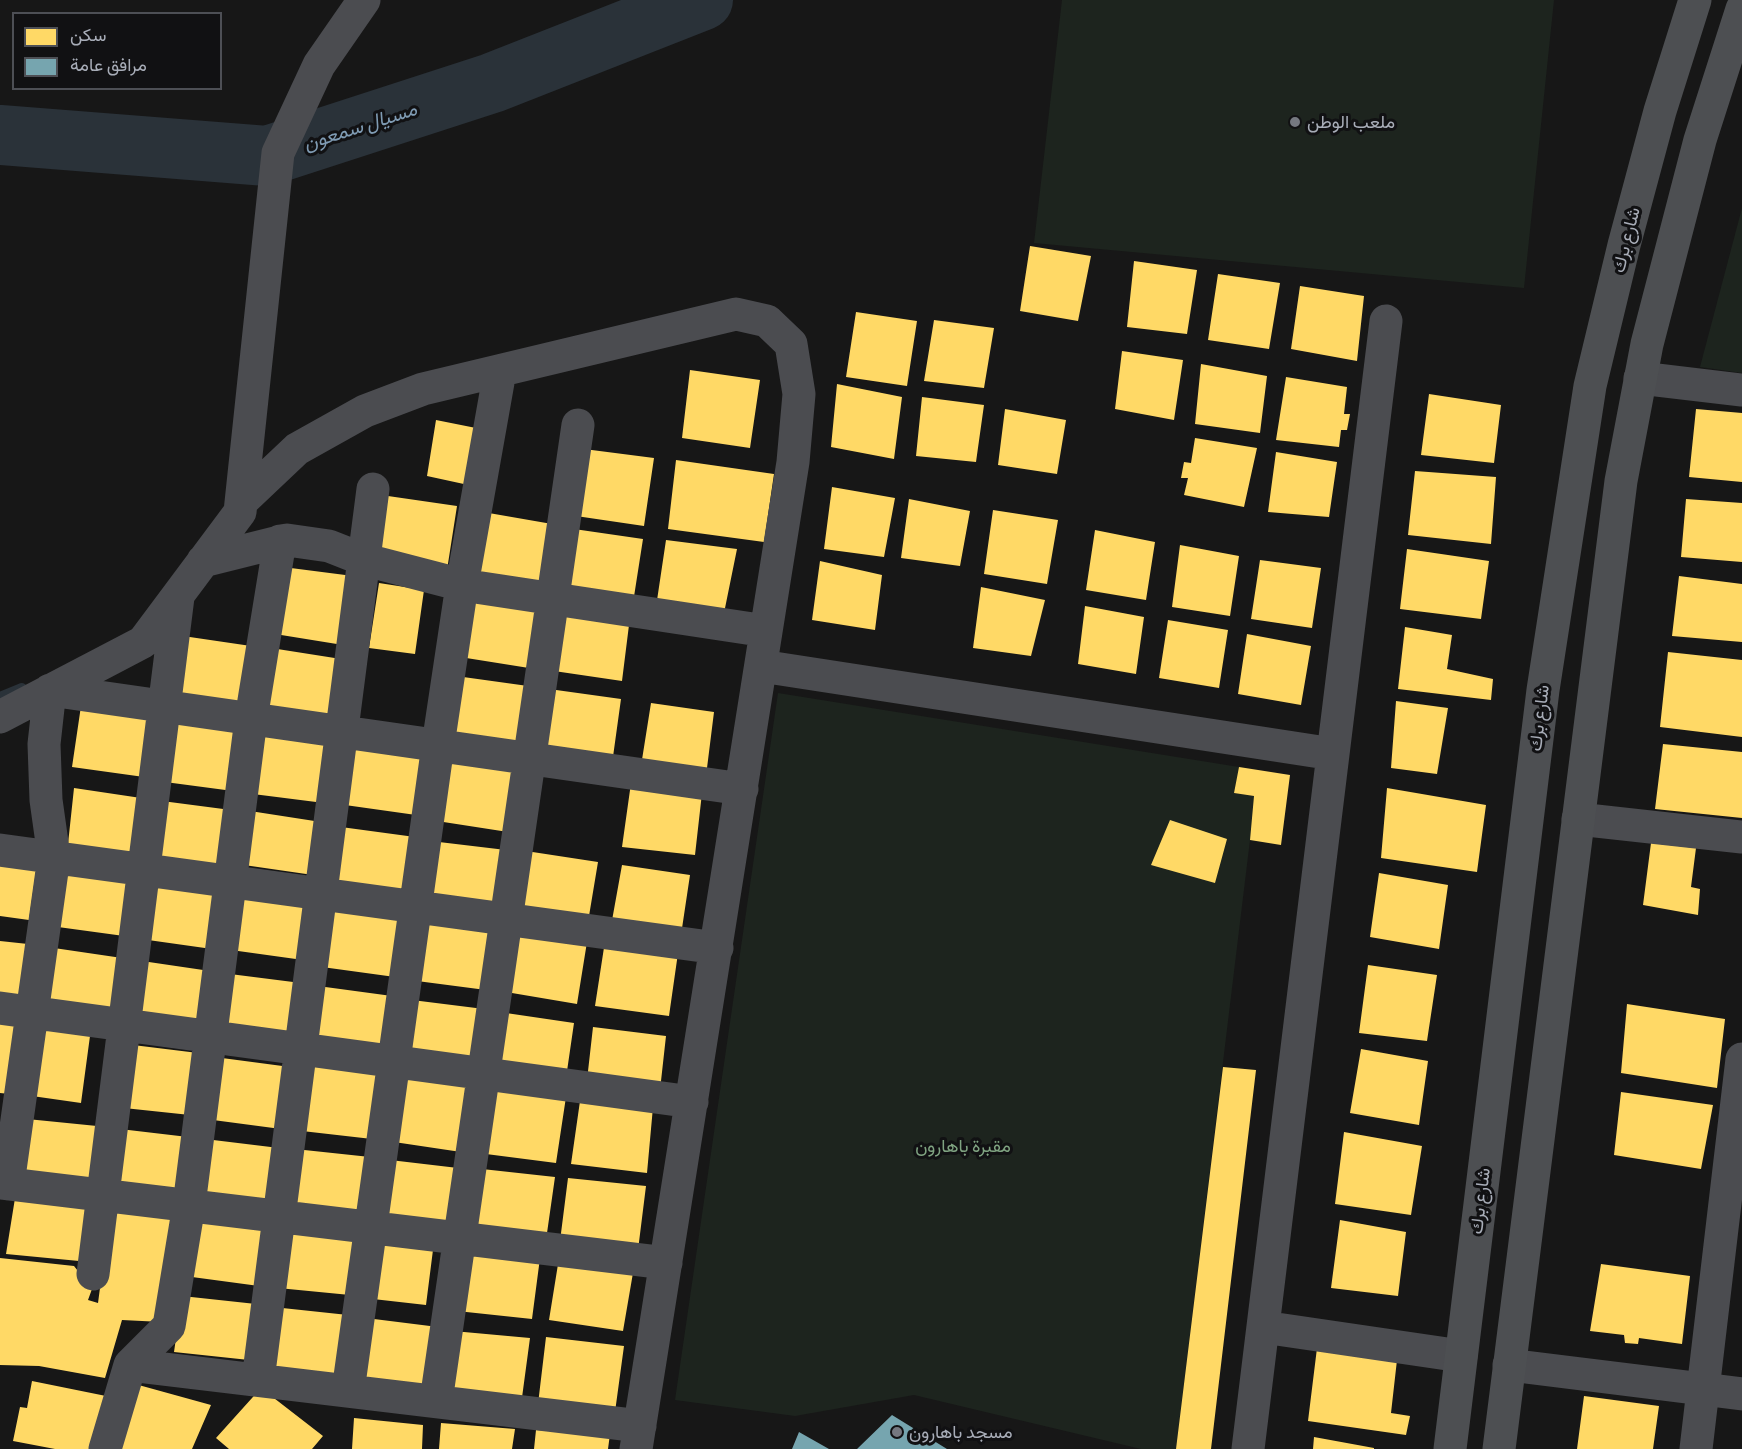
<!DOCTYPE html>
<meta charset="utf-8">
<style>
body{margin:0}
#map{position:relative;width:1742px;height:1449px;overflow:hidden;background:#171717;font-family:Barlow,Vazirmatn,sans-serif}
canvas{display:block}
.legend{position:absolute;left:12px;top:12px;width:210px;height:78px;box-sizing:border-box;background:#111113;border:2px solid #4d4f55;margin:0;padding:8px 10px;list-style:none;font-size:18px;color:#a8adb8}
.legend li{display:flex;align-items:center;gap:12px;height:30px}
.legend b{width:30px;border:2px solid #4d4f55}
</style>
<div id="map">
<canvas width="1742" height="1449"></canvas>
<ul class="legend">
<li><b style="height:16px;background:#ffd966"></b>سكن</li>
<li><b style="height:16px;background:#76a5af"></b>مرافق عامة</li>
</ul>
</div>
<script>
const c = document.querySelector('canvas').getContext('2d');
c.lineJoin = 'round';
function fill(path, color) { c.fillStyle = color; c.fill(path, 'evenodd'); }
const toPath = rows => new Path2D(rows.map(r => 'M' + r).join(''));
function strokePath(path, color, width, dash) { c.strokeStyle = color; c.lineWidth = width; c.lineCap = dash ? 'butt' : 'round'; c.setLineDash(dash || []); c.stroke(path); }
function write(font, color, halo, rows, align = 'center') {
  c.font = font + ' Barlow,Vazirmatn,sans-serif'; c.lineWidth = 6; c.setLineDash([]); c.textBaseline = 'middle'; c.strokeStyle = halo; c.fillStyle = color; for (const [text, x, y, turn = 0] of rows) {
    c.save(); c.translate(x, y); c.rotate((+turn || 0) * Math.PI / 180); c.textAlign = isNaN(turn) ? turn : align; if (halo) c.strokeText(text, 0, 0); c.fillText(text, 0, 0); c.restore();
  }
}
const green = toPath([
 [1062,0,1554,0,1524,288,1034,243],
 [1742,208,1742,373,1700,367],
 [778,693,1239,767,1234,793,1254,796,1250,840,1176,1449,1141,1449,914,1395,795,1416,675,1400]
]);
const homes = toPath([
 [1030,246,1091,256,1078,321,1020,311],
 [1134,261,1197,270,1187,334,1127,327],
 [1218,274,1280,283,1269,349,1208,340],
 [1300,286,1364,296,1357,361,1291,349],
 [856,312,917,321,907,386,846,377],
 [934,320,994,328,984,388,924,381],
 [1122,351,1183,360,1174,420,1115,409],
 [1201,364,1267,376,1260,433,1195,424],
 [690,370,760,380,750,448,682,438],
 [1286,377,1347,387,1344,414,1350,414,1347,430,1341,430,1339,447,1276,440],
 [837,384,902,397,894,459,831,447],
 [1429,394,1501,405,1494,463,1421,455],
 [922,397,984,405,976,462,916,456],
 [1005,409,1066,420,1057,474,998,465],
 [1696,409,1742,413,1742,482,1689,477],
 [436,420,476,428,473,486,427,476],
 [1195,438,1257,448,1244,507,1184,495,1188,478,1181,478,1184,462,1191,463],
 [584,449,654,458,644,526,576,516],
 [1276,452,1337,462,1329,517,1268,512],
 [676,460,774,474,764,542,668,529],
 [1415,471,1496,477,1491,544,1408,535],
 [832,487,895,498,884,557,824,549],
 [388,496,457,506,447,570,379,560],
 [909,499,970,511,960,566,901,558],
 [1686,499,1742,503,1742,562,1681,557],
 [993,510,1058,520,1047,584,984,574],
 [483,512,552,524,541,587,473,577],
 [574,529,643,539,633,603,564,593],
 [1095,530,1155,542,1146,600,1086,590],
 [666,540,737,549,723,618,656,607],
 [1180,545,1239,556,1230,616,1172,607],
 [1407,549,1489,561,1481,619,1400,609],
 [1260,560,1321,568,1312,628,1251,619],
 [820,561,882,575,875,630,812,620],
 [283,567,353,576,343,645,275,634],
 [1679,576,1742,584,1742,642,1672,636],
 [379,583,424,590,415,654,369,648],
 [981,587,1045,600,1031,656,973,648],
 [470,594,540,604,529,668,460,657],
 [1085,606,1144,617,1136,674,1078,664],
 [561,607,630,617,622,681,554,671],
 [1168,620,1228,630,1219,688,1159,678],
 [1405,627,1452,635,1447,669,1493,679,1491,700,1398,689],
 [1247,634,1311,646,1301,705,1238,694],
 [183,636,251,646,242,706,176,696],
 [271,648,341,659,332,722,263,713],
 [1668,652,1742,660,1742,737,1660,727],
 [456,676,528,686,517,749,447,739],
 [549,689,621,699,612,764,541,753],
 [1396,701,1448,708,1437,774,1391,768],
 [651,703,714,712,706,776,641,766],
 [81,706,153,716,144,777,72,767],
 [172,719,242,728,233,791,165,782],
 [261,731,332,743,324,803,253,794],
 [1663,744,1742,752,1742,818,1655,809],
 [352,745,425,756,416,815,345,805],
 [446,758,517,767,508,832,437,821],
 [1239,767,1290,775,1281,845,1250,840,1254,796,1234,793],
 [631,783,702,793,695,855,622,847],
 [74,788,141,798,134,853,68,844],
 [1387,788,1486,805,1477,872,1381,858],
 [162,801,231,810,224,865,156,856],
 [250,811,321,822,313,875,244,865],
 [1170,820,1227,839,1215,883,1151,865],
 [341,827,415,837,406,895,333,885],
 [439,842,506,850,496,908,429,899],
 [1651,843,1696,848,1691,887,1700,889,1698,915,1643,905],
 [526,851,598,862,588,922,516,912],
 [0,859,37,864,29,920,0,916],
 [622,865,690,875,681,935,611,926],
 [67,869,131,877,124,936,58,927],
 [1379,873,1448,885,1439,949,1370,937],
 [150,878,222,888,212,949,141,939],
 [236,890,311,898,303,960,231,950],
 [331,906,403,915,395,977,322,967],
 [425,919,495,929,486,990,417,981],
 [513,931,587,942,577,1004,506,992],
 [0,941,28,944,22,996,0,993],
 [605,941,678,953,669,1016,595,1006],
 [54,948,122,958,114,1014,47,1003],
 [142,961,210,971,201,1025,134,1016],
 [1368,965,1437,975,1427,1041,1359,1033],
 [230,974,301,983,293,1040,224,1031],
 [318,986,392,996,384,1054,312,1043],
 [412,1000,484,1009,479,1065,404,1055],
 [1627,1004,1725,1019,1717,1088,1621,1073],
 [506,1013,574,1023,566,1078,500,1068],
 [0,1023,19,1025,10,1094,0,1093],
 [593,1027,666,1036,660,1090,587,1080],
 [42,1029,90,1036,81,1103,32,1096],
 [133,1045,198,1053,190,1115,124,1108],
 [1361,1049,1428,1061,1419,1125,1350,1113],
 [222,1058,290,1067,281,1129,213,1120],
 [311,1066,381,1075,372,1139,302,1131],
 [1223,1067,1256,1070,1211,1449,1176,1449],
 [403,1078,471,1087,461,1152,394,1142],
 [497,1089,566,1097,556,1163,486,1154],
 [1621,1092,1713,1105,1701,1169,1614,1155],
 [580,1101,653,1107,647,1173,571,1164],
 [27,1119,97,1126,91,1184,20,1178],
 [120,1129,188,1137,181,1196,113,1188],
 [1344,1132,1422,1146,1411,1215,1335,1204],
 [205,1139,279,1148,271,1207,198,1198],
 [295,1149,370,1157,363,1217,288,1209],
 [390,1160,458,1168,452,1227,385,1218],
 [482,1169,555,1177,546,1240,473,1231],
 [568,1178,646,1186,638,1250,560,1241],
 [16,1192,87,1200,79,1261,6,1254],
 [111,1205,179,1214,162,1322,122,1320,105,1378,39,1366,0,1365,0,1258,74,1266,92,1289,88,1300,98,1303],
 [199,1218,267,1226,259,1286,192,1277],
 [1340,1220,1406,1232,1398,1296,1331,1288],
 [284,1228,357,1236,350,1295,278,1288],
 [379,1236,434,1242,426,1305,373,1299],
 [464,1250,540,1258,532,1319,457,1311],
 [559,1258,634,1267,623,1331,549,1320],
 [1601,1264,1690,1276,1682,1344,1639,1338,1638,1344,1625,1343,1624,1335,1590,1331],
 [182,1296,256,1304,249,1360,174,1352],
 [273,1307,348,1315,340,1377,267,1370],
 [366,1318,438,1327,429,1389,356,1380],
 [453,1331,530,1338,521,1405,443,1396],
 [546,1337,624,1346,615,1412,538,1404],
 [1317,1348,1397,1360,1391,1413,1410,1416,1406,1435,1308,1421],
 [32,1381,106,1396,95,1449,55,1449,13,1441,20,1407,27,1408],
 [135,1384,211,1405,192,1449,113,1449],
 [261,1388,323,1436,312,1449,229,1449,216,1438],
 [1584,1396,1659,1406,1653,1449,1577,1449],
 [354,1418,423,1425,422,1449,352,1449],
 [441,1423,515,1429,512,1449,439,1449],
 [536,1430,610,1434,608,1449,534,1449],
 [1314,1437,1374,1448,1374,1449,1313,1449]
]);
const public = toPath([
 [892,1415,947,1449,857,1449],
 [799,1432,829,1449,792,1449]
]);
const stream = toPath([
 [0,697,22,688]
]);
const river = toPath([
 [0,135,267,156,492,83,703,0]
]);
const minor = toPath([
 [1640,378,1742,390],
 [241,502,297,449,365,411,423,389,736,314,767,321,791,344,799,394,793,462,636,1449],
 [203,561,287,540,329,546,362,559,462,585,766,631],
 [761,666,1333,754],
 [0,717,143,642,240,512,278,153,319,65,364,0],
 [1578,819,1742,837],
 [0,850,717,948],
 [0,1008,692,1102],
 [0,1183,666,1263],
 [8,1184,54,857,46,800,44,744,50,690,742,789],
 [93,1274,178,597],
 [1263,1327,1461,1356],
 [130,1365,640,1426],
 [1509,1365,1742,1394],
 [258,1380,373,489],
 [348,1391,438,745,462,585,500,371],
 [436,1401,578,425],
 [105,1449,130,1365,169,1326,189,1205,251,719,280,541],
 [1248,1449,1386,321],
 [1696,1449,1742,1059]
]);
const major = toPath([
 [1450,1449,1543,690,1590,386,1624,245,1660,111,1695,0],
 [1499,1449,1621,481,1647,344,1700,140,1742,9]
]);
const markers = [
 [1295,122,6,"#757880"],
 [897,1432,6,"#757880"]
];
const poiNames = [
 ["ملعب الوطن",1307,122],
 ["مسجد باهارون",909,1432]
];
const streetNames = [
 ["شارع برك",1626,240,-76],
 ["شارع برك",1539,718,-83],
 ["شارع برك",1480,1201,-83]
];
const parkNames = [
 ["مقبرة باهارون",963,1146]
];
const waterNames = [
 ["مسيال سمعون",360,126,-18]
];
fill(green, '#1d241e');
fill(homes, '#ffd966');
fill(public, '#76a5af');
strokePath(stream, '#2a3239', 10);
strokePath(river, '#2a3239', 60);
strokePath(minor, '#4b4c50', 33);
strokePath(major, '#4d4f52', 33);
for (const [x, y, r, color] of markers) { const dot = new Path2D(); dot.arc(x, y, r, 0, 2 * Math.PI); c.fillStyle = color; c.fill(dot); strokePath(dot, '#111113', 2); }
write('18px', '#a8adb8', '#111113', poiNames, 'left');
write('18px', '#a8adb8', '#111113', streetNames);
write('18px', '#7fa381', '#111113', parkNames);
write('italic 20px', '#7f9bb3', '#111113', waterNames);
</script>
